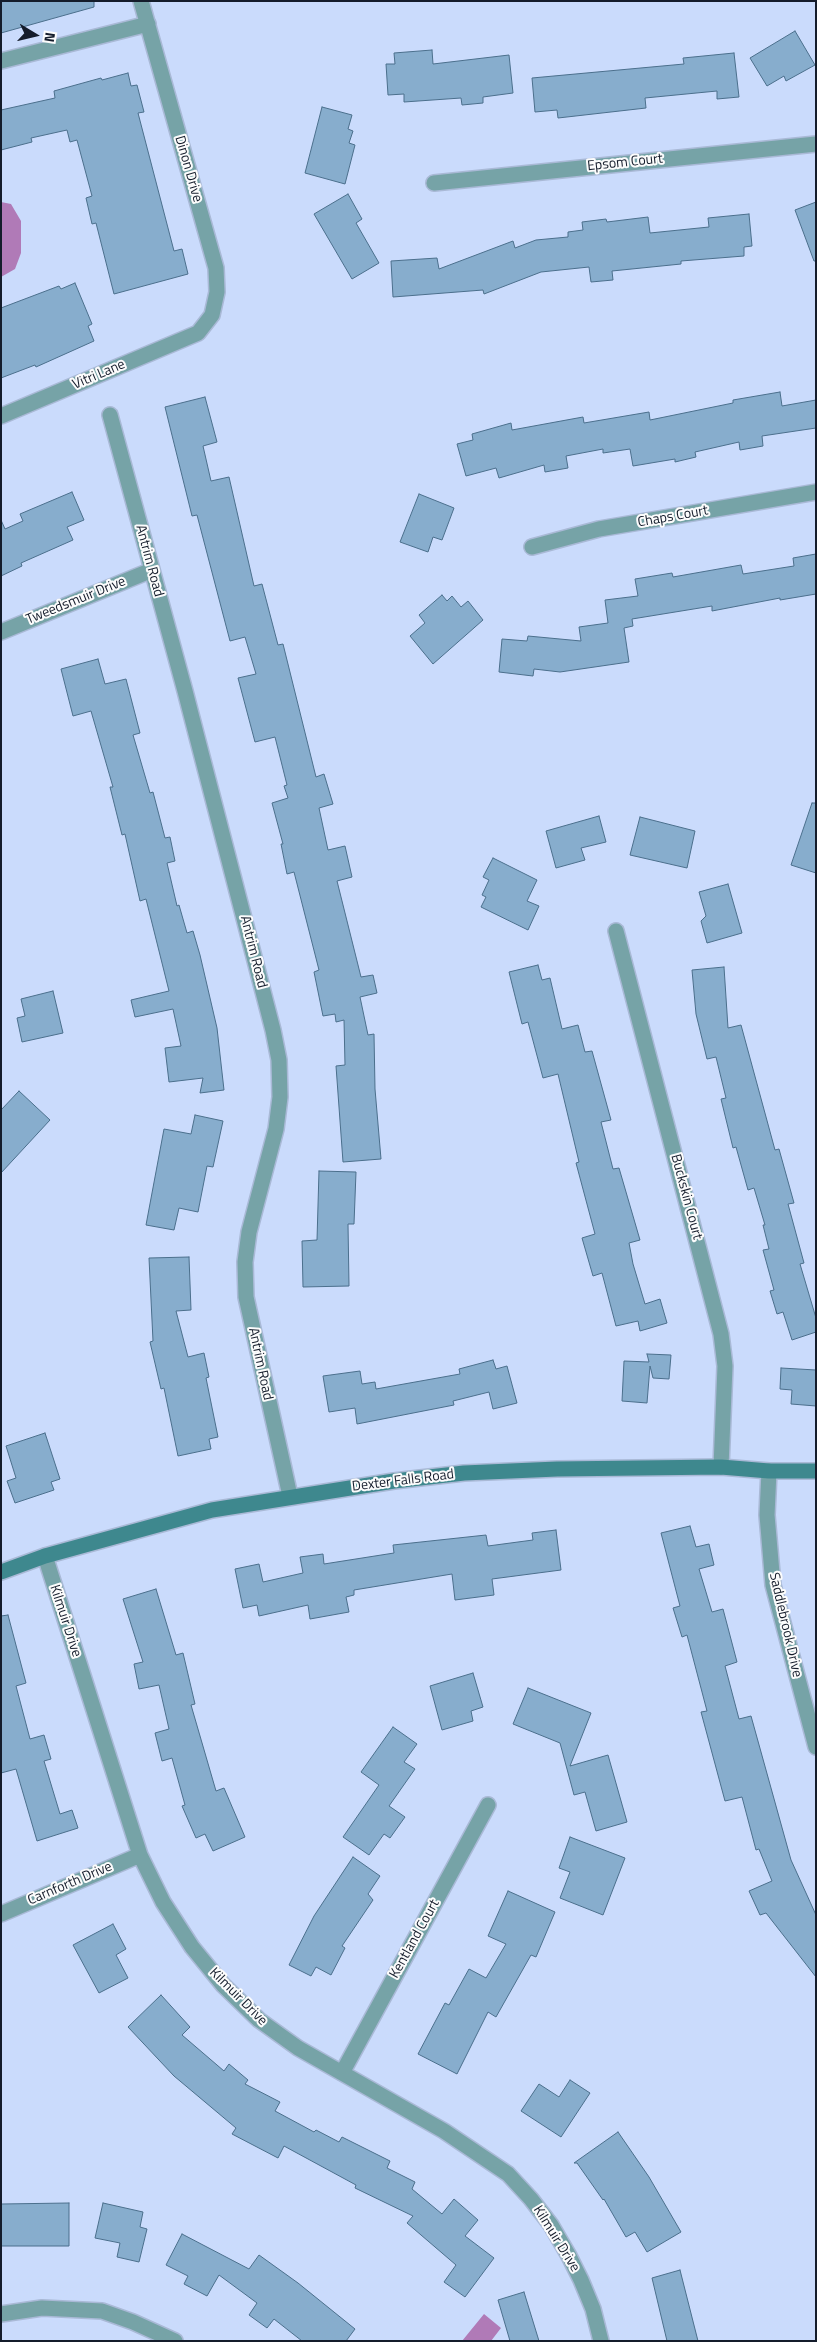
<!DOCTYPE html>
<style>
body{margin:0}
#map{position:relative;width:817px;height:2342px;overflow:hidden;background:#cadbfc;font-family:"Titillium Web",sans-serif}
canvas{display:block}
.frame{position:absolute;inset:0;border:2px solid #141c2b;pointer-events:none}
.north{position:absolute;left:10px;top:10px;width:50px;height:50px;-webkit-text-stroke:4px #fcfcfc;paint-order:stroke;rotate:99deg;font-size:14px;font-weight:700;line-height:20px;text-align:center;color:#141c2b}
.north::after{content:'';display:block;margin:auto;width:18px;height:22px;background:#141c2b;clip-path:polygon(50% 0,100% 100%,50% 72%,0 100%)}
</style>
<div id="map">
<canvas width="817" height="2342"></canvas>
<div class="frame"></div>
<div class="north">N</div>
</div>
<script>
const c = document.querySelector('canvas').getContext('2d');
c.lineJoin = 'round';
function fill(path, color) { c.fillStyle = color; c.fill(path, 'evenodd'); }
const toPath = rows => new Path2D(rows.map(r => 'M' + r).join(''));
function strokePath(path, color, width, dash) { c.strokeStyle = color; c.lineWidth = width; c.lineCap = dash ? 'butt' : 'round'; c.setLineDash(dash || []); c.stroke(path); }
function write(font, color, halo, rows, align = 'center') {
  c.font = font + ' "Titillium Web",sans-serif'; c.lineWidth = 4; c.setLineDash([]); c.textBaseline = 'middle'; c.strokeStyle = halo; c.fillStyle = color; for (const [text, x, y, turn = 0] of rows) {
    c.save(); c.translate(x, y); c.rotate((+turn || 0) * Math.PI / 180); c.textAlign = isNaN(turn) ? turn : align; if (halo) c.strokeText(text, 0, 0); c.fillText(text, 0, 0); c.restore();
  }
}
const water = toPath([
 [1,202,11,204,21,221,21,253,15,269,1,277],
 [484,2314,501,2328,491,2341,462,2341]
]);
const building = toPath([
 [1,1,94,1,94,7,1,33,1,1],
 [795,31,815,65,786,81,784,76,767,86,750,58,795,31],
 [432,50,433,64,509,55,513,93,483,97,483,103,462,105,461,98,404,102,404,94,388,95,386,64,395,64,394,53,432,50],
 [734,53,739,97,717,99,717,91,645,98,646,108,558,118,557,110,535,112,532,78,684,64,683,58,734,53],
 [128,73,131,86,137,85,144,112,138,113,174,251,182,249,188,274,114,294,96,223,92,224,86,198,92,196,77,140,70,142,67,130,31,138,32,142,1,150,1,110,55,98,54,91,101,78,102,80,128,73],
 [322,107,352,115,348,129,353,131,349,143,355,145,345,184,305,173,322,107],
 [348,194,362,219,356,223,379,263,352,279,314,214,348,194],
 [816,202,816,261,814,261,795,210,816,202],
 [749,214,752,246,744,247,744,256,681,261,681,264,612,271,613,280,591,282,589,267,541,272,484,294,483,290,393,297,391,261,437,258,439,269,513,241,515,248,536,240,568,237,568,232,583,230,582,222,606,219,607,222,648,217,650,233,709,227,708,218,749,214],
 [75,283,92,324,88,326,94,341,36,367,35,365,1,378,1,308,59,286,61,289,75,283],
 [780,392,782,406,816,400,816,428,762,436,763,446,740,450,739,442,695,452,696,457,675,462,675,459,633,466,630,449,603,453,603,449,566,456,568,468,545,472,544,465,499,478,496,468,466,476,457,444,473,440,472,434,511,423,512,430,583,417,584,423,649,412,650,420,733,403,733,400,780,392],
 [205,397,217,442,203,446,211,481,229,477,254,586,262,584,278,645,283,644,316,777,324,774,333,804,319,808,328,850,345,846,352,877,337,881,361,977,373,975,377,993,360,997,368,1035,374,1034,375,1089,381,1159,343,1162,336,1066,345,1065,344,1020,336,1022,335,1014,323,1016,314,972,319,970,294,872,287,874,281,844,283,844,272,803,288,798,284,786,287,785,275,737,255,742,238,678,256,674,245,637,230,641,197,515,192,516,165,407,205,397],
 [72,492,84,520,67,527,73,540,21,563,22,566,1,576,1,520,5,529,23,521,20,514,72,492],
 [419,494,454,508,442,540,433,537,428,552,400,542,419,494],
 [816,554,816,594,780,600,780,598,712,611,712,606,632,619,633,626,624,628,629,662,560,672,534,669,533,676,499,672,502,639,527,641,528,636,581,641,579,627,608,623,605,600,638,596,635,579,672,573,673,577,741,565,743,574,794,566,793,558,816,554],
 [442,595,447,601,452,596,461,607,468,601,483,620,433,664,410,636,425,623,419,615,442,595],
 [98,659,105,684,126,679,140,733,133,735,150,793,153,792,165,838,170,837,175,861,167,863,177,906,179,905,187,933,193,931,200,955,217,1028,224,1090,200,1093,203,1078,169,1082,165,1048,181,1046,173,1009,135,1017,131,1000,169,991,146,899,140,901,125,834,122,835,110,787,113,787,91,711,73,716,61,669,98,659],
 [812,803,816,803,816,873,791,865,812,803],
 [599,816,606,842,581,848,585,860,556,868,546,831,599,816],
 [640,817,695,831,687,868,630,855,640,817],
 [493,858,537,880,527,901,539,906,528,930,481,907,486,897,482,895,489,880,483,877,493,858],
 [728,884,742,933,707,943,701,921,706,916,699,892,728,884],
 [538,965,542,980,550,978,562,1029,578,1025,585,1052,592,1051,611,1120,601,1122,613,1169,619,1168,640,1240,629,1243,633,1264,645,1304,660,1299,667,1323,640,1331,638,1321,616,1326,602,1273,593,1276,582,1238,595,1234,576,1163,579,1162,558,1074,543,1078,528,1022,522,1024,509,972,538,965],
 [724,967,728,1028,741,1025,775,1150,779,1149,794,1203,788,1204,804,1263,800,1264,816,1318,816,1332,792,1340,783,1312,777,1314,770,1291,774,1290,763,1250,769,1249,763,1225,765,1225,754,1188,748,1190,736,1147,733,1148,721,1099,726,1098,716,1057,707,1059,696,1014,692,970,724,967],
 [53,991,63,1033,22,1042,17,1018,25,1016,21,999,53,991],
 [19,1091,50,1120,1,1173,1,1110,19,1091],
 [195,1115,223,1121,213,1167,207,1166,198,1212,179,1208,174,1230,146,1225,164,1129,191,1134,195,1115],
 [319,1171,356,1172,354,1224,348,1224,349,1286,303,1287,302,1241,317,1240,319,1171],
 [189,1257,191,1310,176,1311,188,1357,204,1353,209,1377,206,1378,218,1437,209,1439,211,1449,178,1456,164,1388,161,1389,150,1342,153,1341,149,1258,189,1257],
 [647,1354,671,1355,669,1379,653,1378,650,1366,647,1403,622,1401,624,1361,649,1362,647,1354],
 [493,1360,496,1369,507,1366,517,1403,493,1409,489,1392,453,1401,454,1405,357,1424,355,1408,329,1412,323,1376,360,1371,362,1384,375,1382,376,1389,460,1374,459,1369,493,1360],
 [781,1368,816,1370,816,1406,791,1404,792,1390,780,1389,781,1368],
 [45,1433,60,1479,51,1482,54,1490,15,1503,7,1481,16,1478,6,1446,45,1433],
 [690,1526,696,1547,709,1544,714,1565,699,1569,712,1612,723,1609,737,1662,725,1666,739,1719,751,1716,791,1860,816,1915,816,1977,766,1913,760,1915,749,1891,772,1881,759,1849,756,1850,742,1797,725,1801,701,1712,707,1711,687,1635,682,1637,673,1608,680,1606,661,1533,690,1526],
 [556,1530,561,1570,492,1579,494,1595,455,1600,452,1574,354,1590,354,1595,346,1597,349,1612,310,1619,308,1605,259,1616,257,1605,243,1608,235,1569,259,1564,263,1582,303,1573,300,1557,323,1554,324,1564,394,1553,393,1545,486,1535,488,1546,533,1540,532,1533,556,1530],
 [156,1589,176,1655,183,1653,195,1704,191,1705,216,1791,224,1788,245,1837,213,1851,205,1834,196,1838,182,1806,185,1805,172,1758,162,1761,155,1733,169,1729,159,1685,139,1689,134,1664,143,1662,123,1599,156,1589],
 [8,1615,26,1683,16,1686,30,1739,44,1735,51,1759,44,1761,60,1814,72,1810,78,1828,37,1841,16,1769,1,1773,1,1616,8,1615],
 [473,1673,483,1707,471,1711,473,1721,442,1730,430,1686,473,1673],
 [528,1688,591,1713,570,1766,608,1755,627,1822,596,1831,585,1792,574,1795,560,1743,513,1724,528,1688],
 [393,1727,417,1744,404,1762,415,1769,389,1806,405,1817,390,1838,384,1834,369,1855,343,1837,379,1785,361,1772,393,1727],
 [570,1837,625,1858,603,1915,560,1898,570,1872,559,1868,570,1837],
 [353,1857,380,1876,368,1894,373,1900,342,1946,345,1948,331,1975,316,1967,311,1976,289,1965,314,1916,353,1857],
 [508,1891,555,1912,536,1957,531,1955,496,2017,488,2012,457,2074,418,2054,445,2003,449,2005,469,1969,486,1978,506,1944,488,1936,508,1891],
 [113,1924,126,1949,116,1955,128,1978,99,1993,73,1945,113,1924],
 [161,1995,190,2027,182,2035,224,2071,229,2064,248,2080,245,2084,280,2102,275,2111,314,2132,316,2130,339,2142,342,2137,390,2161,387,2168,415,2182,412,2189,442,2214,454,2199,478,2220,465,2236,494,2258,465,2297,444,2282,456,2265,407,2223,413,2216,355,2188,356,2185,284,2146,278,2158,232,2134,236,2128,174,2076,128,2027,161,1995],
 [570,2080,590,2093,561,2137,521,2111,539,2084,559,2097,570,2080],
 [618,2132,649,2177,681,2232,647,2252,635,2232,626,2237,604,2199,603,2200,577,2163,574,2163,618,2132],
 [69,2203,69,2246,1,2246,1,2204,69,2203],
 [103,2203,143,2212,140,2227,147,2229,139,2262,117,2257,120,2243,95,2238,103,2203],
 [182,2234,249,2269,259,2255,298,2283,355,2329,346,2341,302,2341,274,2319,267,2328,249,2315,257,2303,219,2275,207,2296,184,2284,188,2276,166,2265,182,2234],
 [680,2270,698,2341,667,2341,652,2278,680,2270],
 [524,2292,539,2341,510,2341,498,2300,524,2292]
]);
const street = toPath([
 [1,61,148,24],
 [434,183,816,144],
 [110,415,185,691,273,1030,279,1060,280,1097,276,1129,249,1232,245,1262,246,1297,290,1496],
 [1,416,198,333,212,315,217,292,216,268,141,1],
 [532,547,599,529,816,492],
 [1,632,152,570],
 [616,931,721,1334,725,1366,721,1467],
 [769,1471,767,1515,773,1585,816,1747],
 [45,1556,140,1855,163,1902,192,1947,223,1985,259,2020,298,2048,444,2131,508,2174,531,2199,551,2225,569,2256,581,2280,593,2309,601,2341],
 [1,1914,140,1855],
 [342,2073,488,1805],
 [1,2314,42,2308,102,2311,133,2322,175,2341]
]);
const secondary = toPath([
 [1,1572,45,1556,212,1510,394,1481,464,1473,557,1469,721,1467,769,1471,816,1471]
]);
const streetNames = [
 ["Epsom Court",625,163,-6],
 ["Dinon Drive",188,169,74],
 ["Vitri Lane",99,375,-23],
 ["Chaps Court",673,517,-10],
 ["Antrim Road",149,561,75],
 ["Tweedsmuir Drive",76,601,-22],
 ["Antrim Road",253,952,76],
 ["Buckskin Court",686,1197,75],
 ["Antrim Road",260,1364,78],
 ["Dexter Falls Road",403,1481,-7],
 ["Kilmuir Drive",65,1621,72],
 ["Saddlebrook Drive",785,1625,77],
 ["Carnforth Drive",70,1884,-23],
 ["Kentland Court",415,1939,-61],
 ["Kilmuir Drive",238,1997,45],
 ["Kilmuir Drive",556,2239,58]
];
fill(water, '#b07ab7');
fill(building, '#87adcd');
strokePath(building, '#4b6f8c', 1);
strokePath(street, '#a9b9d6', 18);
strokePath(secondary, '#a9b9d6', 18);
strokePath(street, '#76a3a7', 15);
strokePath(secondary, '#3e888e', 15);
write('14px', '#141c2b', '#fcfcfc', streetNames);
</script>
